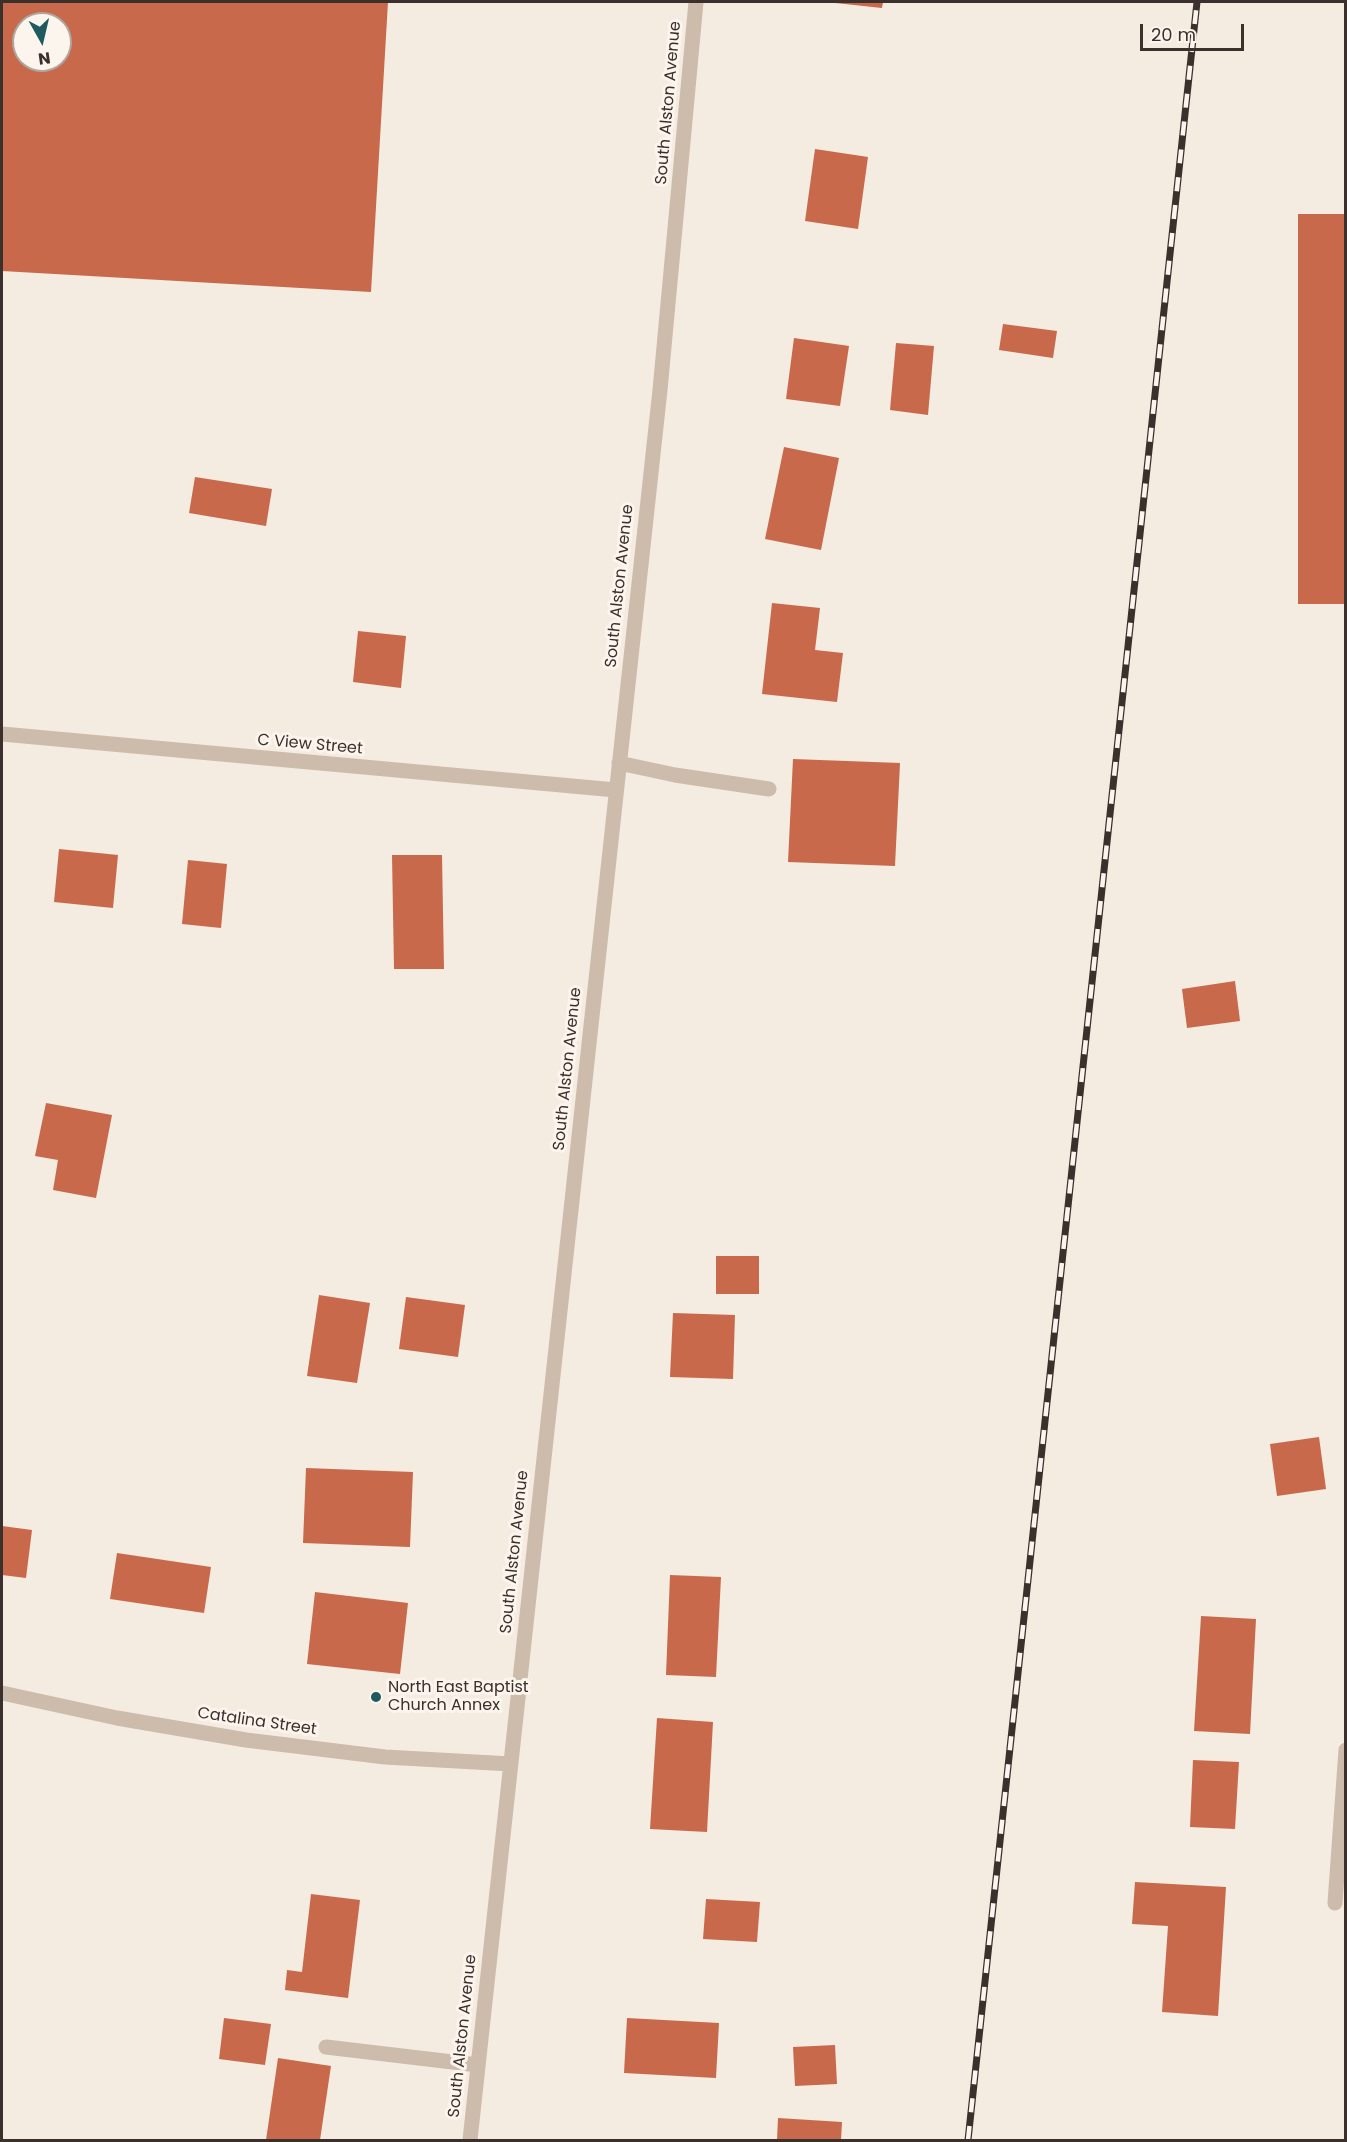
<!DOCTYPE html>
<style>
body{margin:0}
#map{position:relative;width:1347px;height:2142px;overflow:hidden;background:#f4ebe1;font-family:Poppins,sans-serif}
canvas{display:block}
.frame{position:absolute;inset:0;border:3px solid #3b302b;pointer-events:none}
.north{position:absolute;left:12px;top:12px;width:60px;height:60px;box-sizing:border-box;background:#fbf5ee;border:2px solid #aea6a0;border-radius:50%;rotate:172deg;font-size:16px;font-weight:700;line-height:24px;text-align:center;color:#3b302b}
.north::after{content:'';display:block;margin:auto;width:21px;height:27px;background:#1f5a5e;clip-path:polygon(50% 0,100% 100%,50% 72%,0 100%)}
.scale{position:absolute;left:1140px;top:24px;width:104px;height:27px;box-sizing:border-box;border:3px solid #3b302b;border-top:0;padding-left:8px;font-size:18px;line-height:21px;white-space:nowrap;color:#3b302b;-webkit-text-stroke:4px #fbf5ee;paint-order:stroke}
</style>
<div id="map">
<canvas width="1347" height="2142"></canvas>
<div class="frame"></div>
<div class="north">N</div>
<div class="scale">20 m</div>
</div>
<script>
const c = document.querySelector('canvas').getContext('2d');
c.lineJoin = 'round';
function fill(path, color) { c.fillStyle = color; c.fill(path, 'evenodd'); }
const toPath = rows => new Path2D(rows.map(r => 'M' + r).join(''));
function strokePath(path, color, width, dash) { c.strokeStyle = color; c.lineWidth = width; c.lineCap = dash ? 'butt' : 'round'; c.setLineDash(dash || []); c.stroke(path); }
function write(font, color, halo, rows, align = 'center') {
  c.font = font + ' Poppins,sans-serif'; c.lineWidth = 6; c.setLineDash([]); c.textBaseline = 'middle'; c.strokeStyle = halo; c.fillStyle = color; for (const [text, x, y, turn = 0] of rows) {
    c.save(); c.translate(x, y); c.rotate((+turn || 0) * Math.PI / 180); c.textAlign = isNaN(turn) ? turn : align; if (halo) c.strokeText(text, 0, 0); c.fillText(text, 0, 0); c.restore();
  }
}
const building = toPath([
 [2,2,388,2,371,292,2,271],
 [24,24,60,24,60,60,24,60],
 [826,2,883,2,882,8],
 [815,149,868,157,858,229,805,221],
 [1298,214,1346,214,1346,604,1298,604],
 [1003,324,1057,331,1053,358,999,350],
 [794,338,849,346,840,406,786,399],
 [896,343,934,346,928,415,890,410],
 [784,447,839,458,821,550,765,539],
 [195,477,272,489,266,526,189,513],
 [772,603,820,608,815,650,843,653,837,702,762,694],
 [358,631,406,636,401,688,353,682],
 [793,759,900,763,895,866,788,862],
 [59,849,118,855,113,908,54,902],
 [392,855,442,855,444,969,394,969],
 [188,860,227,864,221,928,182,924],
 [1235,981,1240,1021,1187,1028,1182,989],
 [46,1103,112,1115,96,1198,53,1190,58,1160,35,1156],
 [716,1256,759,1256,759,1294,716,1294],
 [319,1295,370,1303,357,1383,307,1376],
 [406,1297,465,1305,458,1357,399,1349],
 [673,1313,735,1315,733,1379,670,1377],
 [1319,1437,1326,1489,1277,1496,1270,1444],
 [306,1468,413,1472,410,1547,303,1543],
 [2,1526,32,1530,26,1578,2,1575],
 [117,1553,211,1567,204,1613,110,1599],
 [670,1575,721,1577,716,1677,666,1675],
 [315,1592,408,1603,400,1674,307,1664],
 [1201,1616,1256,1619,1250,1734,1194,1731],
 [657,1718,713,1722,707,1832,650,1829],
 [1193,1760,1239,1762,1235,1829,1190,1827],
 [1135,1882,1226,1887,1218,2016,1162,2012,1168,1926,1132,1924],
 [311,1894,360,1900,348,1998,285,1990,287,1970,302,1972],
 [706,1899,760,1902,757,1942,703,1939],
 [224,2018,271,2024,265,2065,219,2059],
 [627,2018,719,2023,716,2078,624,2073],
 [835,2045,837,2084,795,2086,793,2047],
 [278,2058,331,2066,320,2140,266,2140],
 [778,2118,842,2122,841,2140,777,2140]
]);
const minor = toPath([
 [2,734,616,790],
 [619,763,675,775,769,789],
 [2,1693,117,1718,246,1740,385,1757,511,1764],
 [1335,1903,1346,1750],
 [326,2047,478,2065],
 [470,2140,660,390,696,2]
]);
const rail = toPath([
 [968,2140,1197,2]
]);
const markers = [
 [376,1697,6,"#1f5a5e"]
];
const streetNames = [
 ["South Alston Avenue",669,103,-85],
 ["South Alston Avenue",620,586,-84],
 ["C View Street",310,745,5],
 ["South Alston Avenue",568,1069,-84],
 ["South Alston Avenue",515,1552,-84],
 ["Catalina Street",257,1722,8],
 ["South Alston Avenue",463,2036,-84]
];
const poiNames = [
 ["North East Baptist",388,1688],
 ["Church Annex",388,1706]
];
fill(building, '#c8694b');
strokePath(minor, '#cdbbac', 15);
strokePath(rail, '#3b302b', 7);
strokePath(rail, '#fbf5ee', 4.5, [14]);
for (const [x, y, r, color] of markers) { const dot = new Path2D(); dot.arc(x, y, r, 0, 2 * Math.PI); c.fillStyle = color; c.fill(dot); strokePath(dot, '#fbf5ee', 2); }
write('16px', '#3b302b', '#fbf5ee', streetNames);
write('16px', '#3b302b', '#fbf5ee', poiNames, 'left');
</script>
